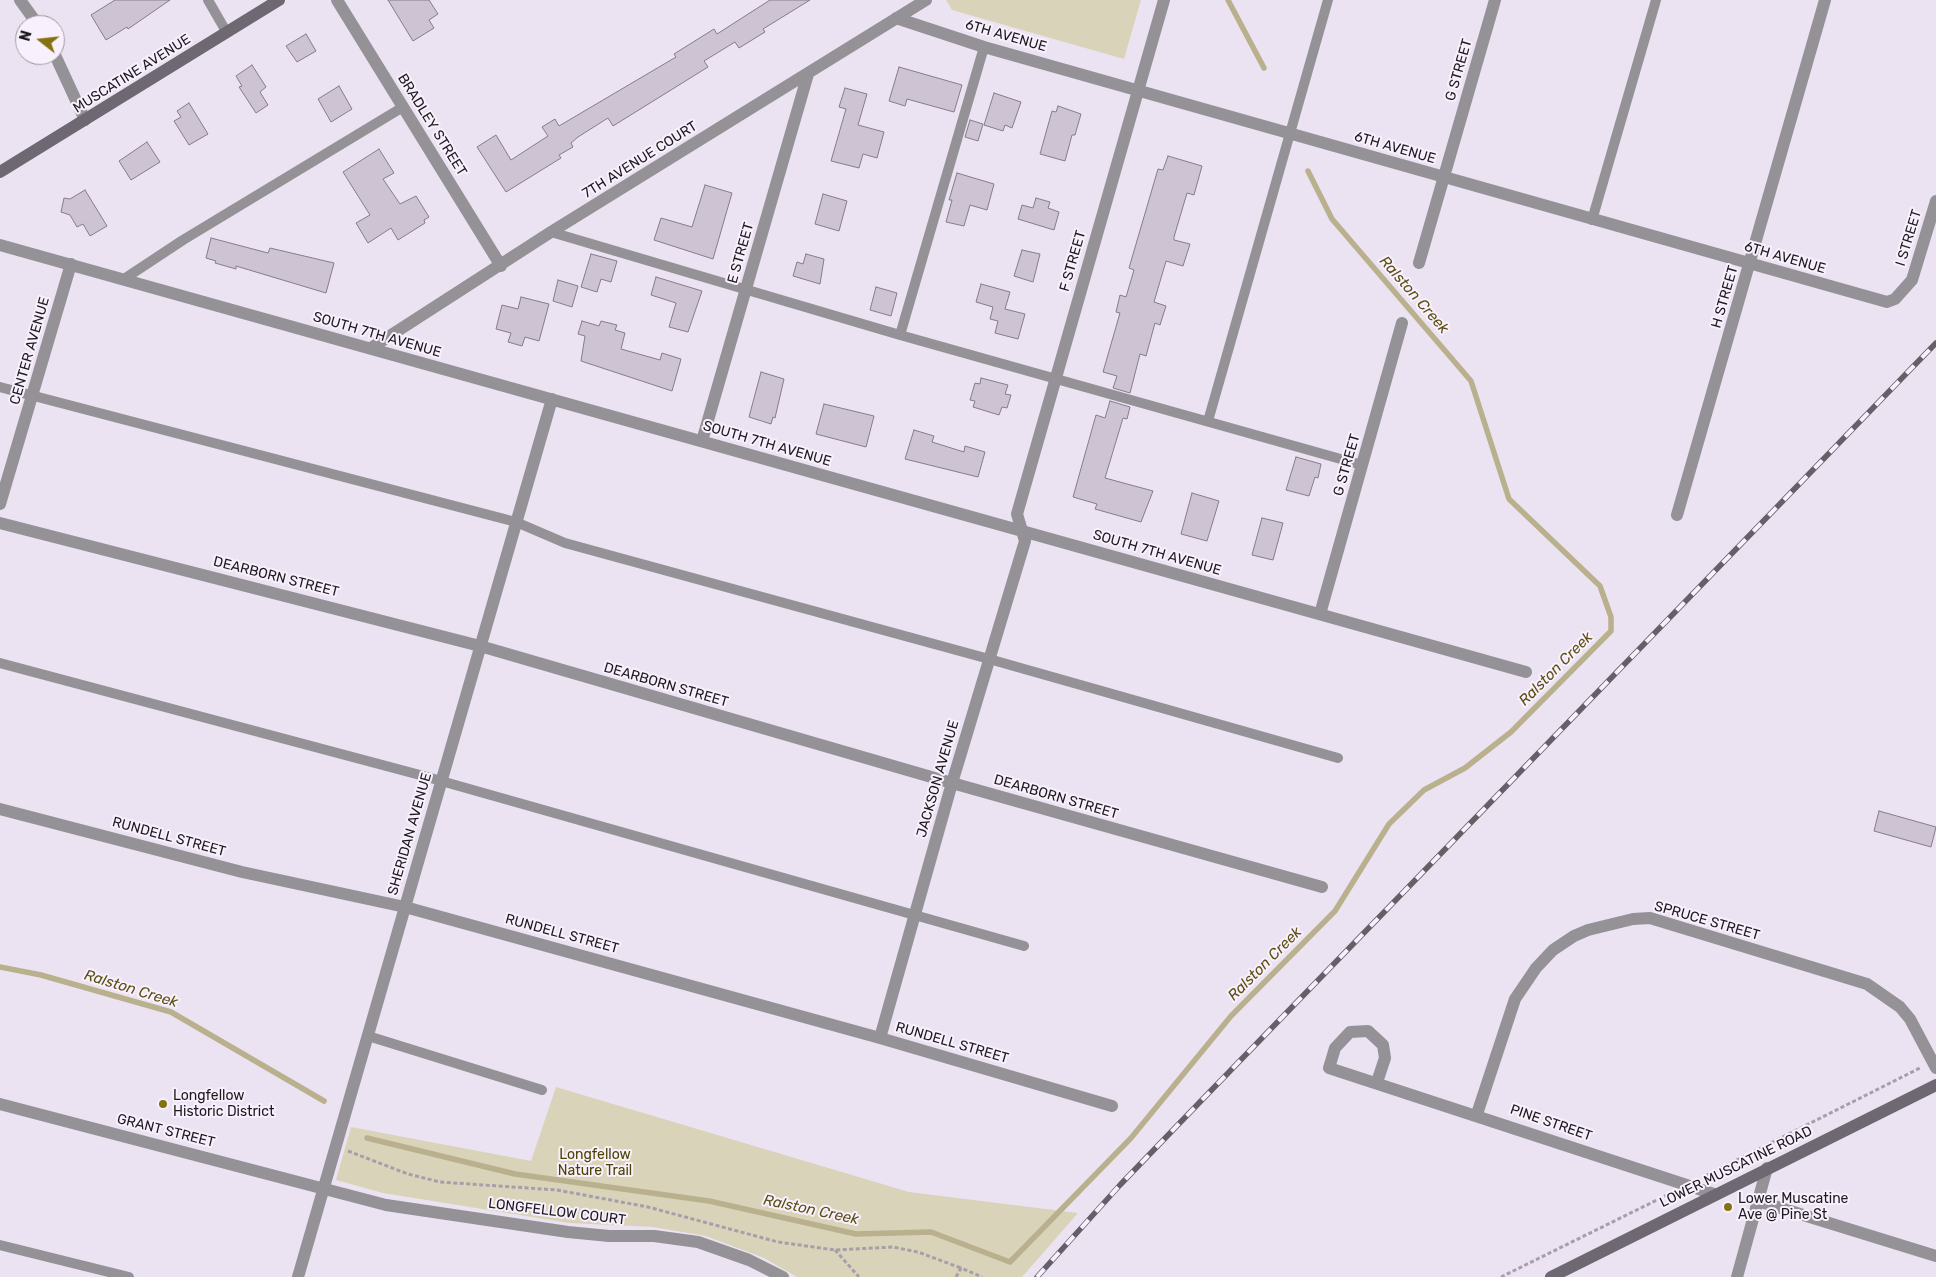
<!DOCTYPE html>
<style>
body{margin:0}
#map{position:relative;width:1936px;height:1277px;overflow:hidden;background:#ece3f2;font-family:Rubik,sans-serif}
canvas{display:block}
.north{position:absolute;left:15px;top:15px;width:50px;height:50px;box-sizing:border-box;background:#f8f1fd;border:1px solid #a09ba4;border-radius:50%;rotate:286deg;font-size:14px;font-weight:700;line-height:20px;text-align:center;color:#1d1a1f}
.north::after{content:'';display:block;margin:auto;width:18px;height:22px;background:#847111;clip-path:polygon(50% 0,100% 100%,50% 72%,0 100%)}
</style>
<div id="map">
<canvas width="1936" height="1277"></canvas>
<div class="north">N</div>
</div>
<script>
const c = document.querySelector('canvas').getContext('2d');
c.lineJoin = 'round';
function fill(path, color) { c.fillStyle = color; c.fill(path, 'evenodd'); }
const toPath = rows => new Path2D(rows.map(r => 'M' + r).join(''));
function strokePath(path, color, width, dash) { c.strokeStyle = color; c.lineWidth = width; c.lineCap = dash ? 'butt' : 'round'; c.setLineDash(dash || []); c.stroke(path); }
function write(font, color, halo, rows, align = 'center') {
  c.font = font + ' Rubik,sans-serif'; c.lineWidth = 4; c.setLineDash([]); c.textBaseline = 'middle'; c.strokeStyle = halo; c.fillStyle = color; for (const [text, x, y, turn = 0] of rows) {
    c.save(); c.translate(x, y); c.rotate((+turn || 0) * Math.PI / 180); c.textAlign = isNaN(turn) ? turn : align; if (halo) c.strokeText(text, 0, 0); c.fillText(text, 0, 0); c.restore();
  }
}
const green = toPath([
 [946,0,1141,0,1124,59,952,10],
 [556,1087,909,1192,1078,1213,1022,1277,797,1277,764,1258,706,1236,653,1227,569,1223,383,1193,336,1180,351,1127,531,1161]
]);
const stream = toPath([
 [1228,0,1264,68],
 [0,967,41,975,171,1012,324,1101],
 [367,1138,515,1174,709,1201,856,1234,931,1232,1010,1262,1131,1138,1231,1016,1335,911,1389,824,1424,790,1465,768,1511,732,1611,631,1611,617,1600,586,1509,499,1471,381,1332,219,1308,171]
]);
const building = toPath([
 [115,0,170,0,128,29,127,27,106,40,91,15,115,0],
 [388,0,429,0,438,14,429,20,434,28,413,41,388,0],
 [770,0,810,0,763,29,765,32,739,48,735,42,704,61,708,67,613,126,608,118,578,137,571,143,573,147,559,155,561,158,506,192,477,147,496,135,511,160,548,136,542,127,555,119,559,126,676,57,674,54,714,29,717,34,770,0],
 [306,34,316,51,297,62,286,46,306,34],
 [252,65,266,87,260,92,268,105,256,113,239,87,242,86,236,76,252,65],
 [899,67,962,85,954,112,907,99,905,106,889,101,899,67],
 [339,86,352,109,331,122,318,99,339,86],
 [845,88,867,94,858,125,884,132,877,158,863,154,859,168,831,161,846,109,839,107,845,88],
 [994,93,1021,102,1012,128,1005,125,1003,131,984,125,994,93],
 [189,103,208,134,189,145,174,121,181,117,177,111,189,103],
 [1058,106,1081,114,1075,135,1072,135,1065,161,1040,154,1052,111,1056,112,1058,106],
 [970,120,983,124,978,141,965,137,970,120],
 [147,142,160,162,131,180,119,161,147,142],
 [379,149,394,173,383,179,400,204,416,196,429,217,424,220,425,223,398,240,391,228,368,243,356,223,370,215,343,172,379,149],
 [1168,156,1202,166,1194,195,1187,193,1174,237,1174,240,1190,244,1183,266,1166,261,1154,302,1166,306,1160,325,1155,323,1146,356,1140,354,1130,393,1113,388,1117,376,1103,372,1120,313,1116,312,1120,295,1126,297,1134,270,1129,268,1158,169,1163,170,1168,156],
 [957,173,994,184,987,210,970,205,964,226,946,222,952,200,949,200,957,173],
 [705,185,732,193,713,259,654,240,661,218,692,227,705,185],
 [85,190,107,226,90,236,83,224,77,227,70,215,61,212,64,198,70,199,85,190],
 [823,194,847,201,839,231,815,224,823,194],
 [1036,198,1050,202,1048,208,1059,212,1054,230,1018,219,1022,205,1033,208,1036,198],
 [211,238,268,253,270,248,334,263,326,293,236,266,236,269,215,263,216,261,206,258,211,238],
 [1022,250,1040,254,1033,282,1014,276,1022,250],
 [591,254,617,261,611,282,601,279,597,292,581,287,591,254],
 [806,254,824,259,820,284,793,276,797,262,803,264,806,254],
 [656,277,702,291,688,332,669,327,676,303,651,295,656,277],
 [558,280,578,286,572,307,553,301,558,280],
 [981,284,1010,292,1005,309,1025,314,1018,339,995,333,998,321,990,319,993,307,976,302,981,284],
 [876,287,897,293,891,316,870,310,876,287],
 [521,297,549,304,539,341,525,337,522,346,508,342,511,333,496,329,502,305,518,309,521,297],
 [582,321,599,326,601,321,617,325,615,330,625,333,621,349,660,360,662,353,681,359,672,391,581,361,585,336,578,334,582,321],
 [761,372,784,379,775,418,773,417,771,424,749,417,761,372],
 [981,378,1008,385,1005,394,1011,395,1007,408,1002,407,999,415,973,407,975,401,970,400,975,383,980,384,981,378],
 [1110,401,1130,407,1127,419,1123,418,1105,478,1153,491,1141,522,1095,509,1097,504,1073,497,1096,415,1105,418,1110,401],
 [824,404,874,416,866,447,816,434,824,404],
 [914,430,934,436,932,442,964,452,965,446,985,452,978,477,905,459,914,430],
 [1296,457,1321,464,1318,478,1315,477,1309,496,1286,490,1296,457],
 [1192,493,1219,501,1207,541,1181,534,1192,493],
 [1262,518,1283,523,1273,560,1252,555,1262,518],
 [1879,811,1936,827,1931,847,1874,831,1879,811]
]);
const path = toPath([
 [348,1151,408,1174,440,1182,557,1190,648,1207,778,1242,835,1250,893,1247,918,1252,961,1268],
 [1707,1175,1920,1068],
 [835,1250,859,1277],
 [956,1277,961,1268,982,1277],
 [1501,1277,1667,1195]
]);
const service = toPath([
 [208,0,227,33],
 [1592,220,1656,0],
 [551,232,900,335,984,47],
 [124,279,183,240,403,107],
 [900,335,1362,465],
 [0,387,516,522,565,543,989,659,1338,758],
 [1208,421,1328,0],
 [0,663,420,775,1024,946],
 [368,1036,542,1090],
 [0,1245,129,1277]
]);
const minor = toPath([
 [20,0,38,25],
 [337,0,501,266],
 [896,18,984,47,1887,302,1895,299,1912,280,1936,201],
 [55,55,85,120],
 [0,245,1526,672],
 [1419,263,1495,0],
 [371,348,551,232,926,0],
 [702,441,808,74],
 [0,504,71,264],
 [1677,515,1825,0],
 [0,523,480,646,952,783,1322,887],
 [1320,614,1402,323],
 [0,809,242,872,405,907,880,1038,1112,1106],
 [880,1038,952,783,1025,541,1017,514,1164,0],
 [1377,1082,1385,1058,1383,1045,1368,1031,1350,1032,1335,1048,1329,1068,1714,1194],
 [0,1104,386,1205,568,1232,609,1236,654,1236,698,1242,749,1260,783,1277],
 [1477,1114,1515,999,1536,968,1553,950,1574,936,1588,930,1633,919,1650,918,1867,984,1900,1007,1910,1019,1936,1068],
 [1758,1201,1936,1256],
 [298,1277,552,399],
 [1737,1277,1767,1168]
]);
const secondary = toPath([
 [0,172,279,0],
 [1551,1277,1936,1085]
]);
const rail = toPath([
 [1037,1277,1120,1185,1198,1104,1936,343]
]);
const markers = [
 [163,1104,5,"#847111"],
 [1728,1207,5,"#847111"]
];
const streetNames = [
 ["6TH AVENUE",1006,36,16],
 ["G STREET",1459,70,-74],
 ["MUSCATINE AVENUE",132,74,-32],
 ["BRADLEY STREET",432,125,58],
 ["6TH AVENUE",1395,148,16],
 ["7TH AVENUE COURT",640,160,-32],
 ["I STREET",1909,238,-73],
 ["E STREET",741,253,-74],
 ["6TH AVENUE",1785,258,16],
 ["F STREET",1073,261,-74],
 ["H STREET",1725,297,-74],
 ["SOUTH 7TH AVENUE",377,335,16],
 ["CENTER AVENUE",30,351,-74],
 ["SOUTH 7TH AVENUE",767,444,16],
 ["G STREET",1347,465,-74],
 ["SOUTH 7TH AVENUE",1157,553,16],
 ["DEARBORN STREET",276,577,14],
 ["DEARBORN STREET",666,685,16],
 ["JACKSON AVENUE",938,779,-74],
 ["DEARBORN STREET",1056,797,16],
 ["SHERIDAN AVENUE",410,834,-74],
 ["RUNDELL STREET",169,837,15],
 ["SPRUCE STREET",1707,921,16],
 ["RUNDELL STREET",562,934,15],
 ["RUNDELL STREET",952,1043,16],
 ["PINE STREET",1551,1123,19],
 ["GRANT STREET",166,1131,14],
 ["LOWER MUSCATINE ROAD",1736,1167,-26],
 ["LONGFELLOW COURT",557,1212,7]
];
const poiNames = [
 ["Longfellow",173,1096],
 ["Historic District",173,1112],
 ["Lower Muscatine",1738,1199],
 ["Ave @ Pine St",1738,1215]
];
const parkNames = [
 ["Longfellow",595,1155],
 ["Nature Trail",595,1171]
];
const waterNames = [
 ["Ralston Creek",1414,295,49],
 ["Ralston Creek",1556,669,-45],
 ["Ralston Creek",1265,964,-45],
 ["Ralston Creek",131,989,17],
 ["Ralston Creek",811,1210,12]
];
fill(green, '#d9d3b9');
strokePath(stream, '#b9b08e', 5.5);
fill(building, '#cdc3d3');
strokePath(building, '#857c8a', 1);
strokePath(path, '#a69faa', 3, [4, 2.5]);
strokePath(service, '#949197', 10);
strokePath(minor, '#949197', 12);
strokePath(secondary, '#6d6871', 12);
strokePath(rail, '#656068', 5.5);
strokePath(rail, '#f8f1fd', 4, [11]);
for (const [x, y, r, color] of markers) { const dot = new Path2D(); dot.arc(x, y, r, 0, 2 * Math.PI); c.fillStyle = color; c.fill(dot); strokePath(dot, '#f8f1fd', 2); }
write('14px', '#1d1a1f', '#f8f1fd', streetNames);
write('14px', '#1d1a1f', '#f8f1fd', poiNames, 'left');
write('14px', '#4e4100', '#f8f1fd', parkNames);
write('italic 15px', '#5c4f13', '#f8f1fd', waterNames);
</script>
